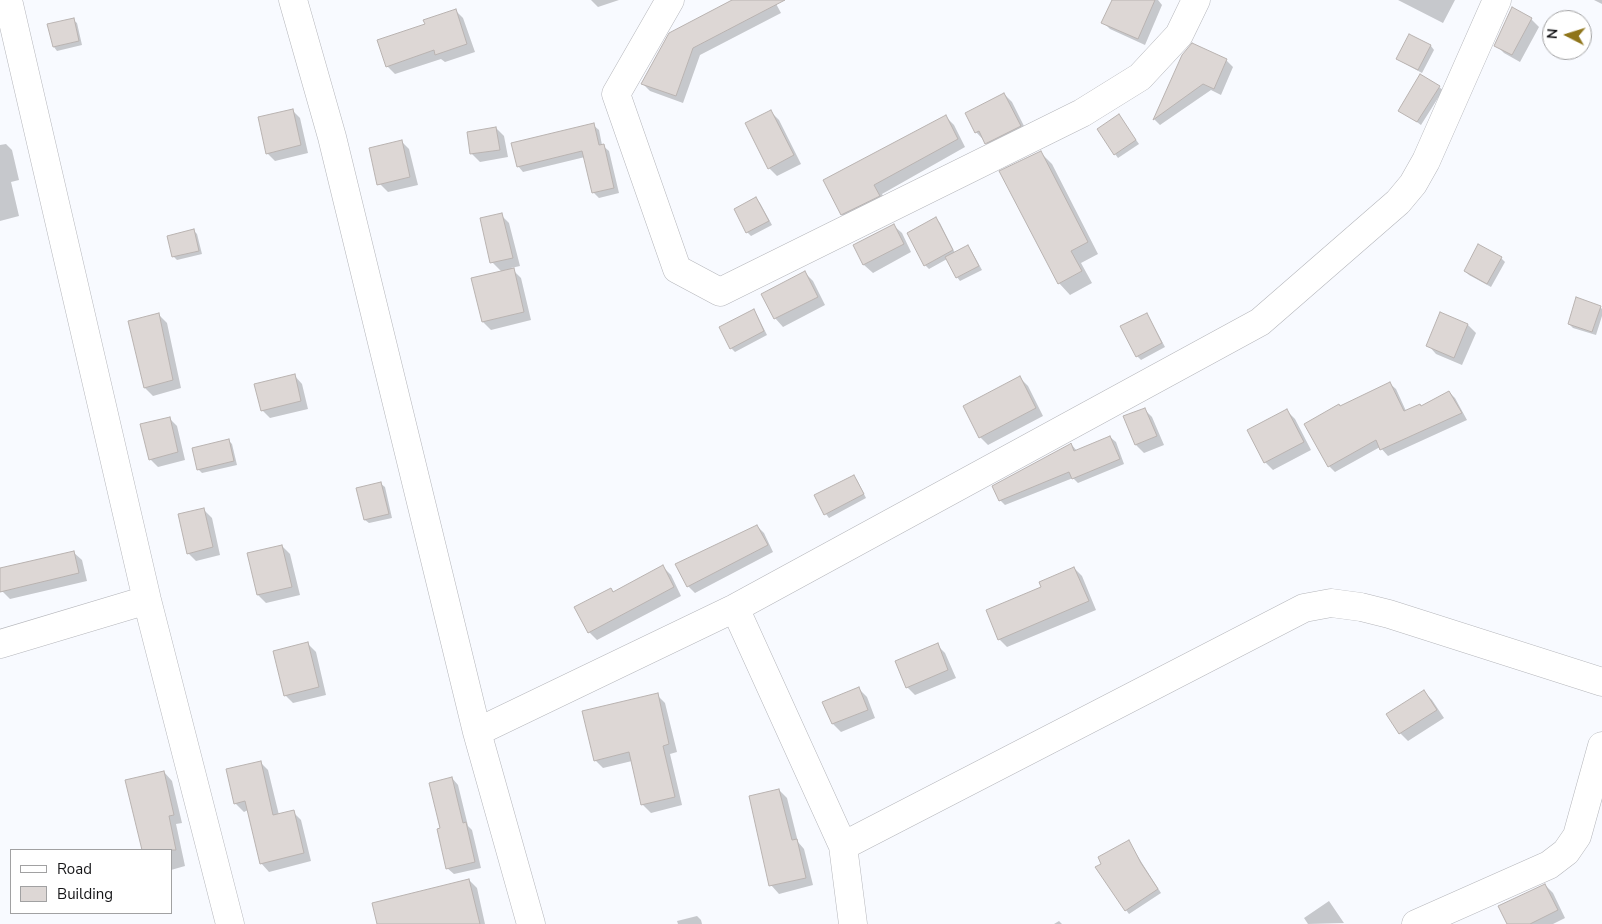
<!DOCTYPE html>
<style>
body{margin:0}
#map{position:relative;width:1602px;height:924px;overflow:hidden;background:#f8faff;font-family:"Nunito Sans",sans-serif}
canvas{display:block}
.legend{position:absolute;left:10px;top:849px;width:162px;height:65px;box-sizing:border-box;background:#fff;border:1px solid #a1a1a2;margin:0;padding:6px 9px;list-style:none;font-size:15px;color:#151517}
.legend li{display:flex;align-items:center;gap:10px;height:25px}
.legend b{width:25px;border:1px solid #a1a1a2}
.north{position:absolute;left:1542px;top:10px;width:50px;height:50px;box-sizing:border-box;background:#fff;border:1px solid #a1a1a2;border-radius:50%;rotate:275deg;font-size:14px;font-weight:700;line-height:20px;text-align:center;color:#151517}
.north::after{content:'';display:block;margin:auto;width:18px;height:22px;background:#8f751a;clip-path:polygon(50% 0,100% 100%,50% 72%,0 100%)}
</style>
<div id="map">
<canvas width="1602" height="924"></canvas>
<ul class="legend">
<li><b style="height:6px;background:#fff"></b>Road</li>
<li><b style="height:14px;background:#ddd7d5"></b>Building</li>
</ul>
<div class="north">N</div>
</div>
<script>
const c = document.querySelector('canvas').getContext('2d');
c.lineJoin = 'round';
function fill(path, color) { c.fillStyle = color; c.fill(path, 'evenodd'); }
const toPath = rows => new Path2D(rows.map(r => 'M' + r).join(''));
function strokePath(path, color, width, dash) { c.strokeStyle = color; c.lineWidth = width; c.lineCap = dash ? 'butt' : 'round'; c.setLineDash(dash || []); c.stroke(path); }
const shadow = toPath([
 [591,0,619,0,598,7],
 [738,0,774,0,781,13,700,55,683,103,650,91,643,84],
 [1113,0,1158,0,1162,5,1145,45,1110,29,1103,22],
 [1398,0,1455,0,1443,23],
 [1594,0,1602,0,1602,4],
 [455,10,463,18,475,52,445,62,441,59,395,74,387,66,426,25],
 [1531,19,1539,27,1520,62,1504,53,1496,45],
 [73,20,77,23,82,45,57,51,54,47],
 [1410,35,1431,46,1434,50,1422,73,1402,62,1398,59],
 [1192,45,1227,61,1233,67,1221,95,1211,90,1160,125,1154,119,1183,55],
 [1439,87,1443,90,1421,125,1400,110],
 [1004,94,1012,102,1028,134,994,151,976,132],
 [292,110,300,118,308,153,275,161,267,153],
 [771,112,779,120,801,164,777,176,769,168],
 [946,117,954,125,965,147,882,194,887,204,850,222,842,214],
 [1122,120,1139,144,1118,158,1115,154],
 [593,125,599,130,602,145,609,151,619,193,599,198,593,192,585,157,523,172,518,166],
 [496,128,504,136,508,157,480,162,472,154,468,133],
 [401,141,409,149,418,185,388,192,380,184],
 [6,144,12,150,19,180,11,182,19,216,0,221,0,145],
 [1040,152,1052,164,1098,254,1081,263,1092,283,1070,295,1059,283],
 [756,199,760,203,772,225,751,236,747,232],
 [501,215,509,223,520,266,511,268,521,278,531,320,491,330,483,322,502,272,492,262],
 [936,219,940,223,955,253,968,246,971,250,982,270,960,281,957,277,947,259,929,269,925,265],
 [893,225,902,233,911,252,873,273,864,265,854,245],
 [193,230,197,234,202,254,177,260,173,256],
 [1501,258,1505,262,1491,287,1469,275,1465,271],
 [805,273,813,281,825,305,783,327,775,318,763,295],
 [1600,307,1602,309,1602,316,1596,335,1573,328,1569,324],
 [753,311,757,315,767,335,735,352,731,348],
 [1441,313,1468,325,1476,333,1462,365,1436,354,1428,345],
 [159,315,167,323,181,388,153,396,145,388],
 [1146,315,1150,319,1165,347,1141,360,1137,356],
 [294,375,302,384,308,409,270,418,262,410],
 [1020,378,1028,386,1043,416,988,445,980,437],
 [1389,383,1396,389,1406,411,1421,407,1449,392,1455,398,1467,420,1388,456,1380,447,1335,472,1329,466,1341,407],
 [1144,409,1152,417,1164,445,1144,453,1136,445],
 [1287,411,1295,419,1311,450,1273,470,1265,462],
 [169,418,177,426,185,460,158,467,150,459],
 [1110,437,1116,442,1124,464,1078,483,1073,478,1005,505,1000,500,1071,444,1077,451],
 [228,440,232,444,237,465,202,473,198,469],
 [853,476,857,480,866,498,829,518,826,514],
 [381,484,385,487,392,518,369,523,365,520],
 [203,509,212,518,220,555,196,561,188,553],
 [757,526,764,533,773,552,695,593,688,586],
 [282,546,290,554,300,595,266,603,258,595,249,554],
 [73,552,82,560,87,581,10,599,2,591,0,570],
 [663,567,671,575,681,596,597,640,589,632,611,589,614,593],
 [1074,568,1082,576,1096,610,1007,647,999,639,1043,588],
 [308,644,316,652,326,695,293,703,285,695],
 [937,645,945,653,956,678,915,695,907,687],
 [859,689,867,697,875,718,841,732,833,724],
 [1424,692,1432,700,1444,718,1408,741,1400,733],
 [657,695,665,703,677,752,670,754,682,805,651,813,643,805,632,761,603,768,595,760],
 [260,762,268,770,279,815,293,812,301,820,311,861,269,872,261,863,248,810,244,812,235,803],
 [164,772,172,781,182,823,176,824,185,866,171,870,171,850,143,850,126,781],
 [452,778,458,785,468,826,472,830,481,868,454,874,447,868,441,829],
 [779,790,787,798,798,842,804,849,813,885,779,894,771,885],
 [1128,841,1161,893,1129,914,1126,910,1103,864],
 [469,880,477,888,485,924,378,924],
 [1545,885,1553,893,1565,918,1553,924,1509,924],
 [1329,901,1344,923,1308,924,1304,918],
 [697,916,701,920,702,924,678,924,677,921],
 [1059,921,1062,924,1054,924]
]);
const building = toPath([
 [732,0,785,0,693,48,676,96,641,84,669,33,732,0],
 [1112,0,1155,0,1138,39,1101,23,1112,0],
 [1512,7,1532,18,1512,55,1494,46,1512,7],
 [456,9,467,44,435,55,434,50,386,67,377,40,425,24,423,20,456,9],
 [74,18,79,41,53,47,47,24,74,18],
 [1409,34,1431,45,1418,70,1396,59,1409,34],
 [1192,43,1227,59,1214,89,1203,84,1153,120,1182,55,1192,43],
 [1420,74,1440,86,1417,122,1398,111,1420,74],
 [1004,93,1021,126,985,144,979,131,975,133,965,113,1004,93],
 [293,109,301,145,266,154,258,117,293,109],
 [771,110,794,155,768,169,745,123,771,110],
 [1119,114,1136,140,1114,155,1097,129,1119,114],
 [946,115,958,139,874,185,880,196,841,215,823,180,946,115],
 [594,123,599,145,604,144,614,188,592,193,582,151,517,167,511,143,594,123],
 [496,127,500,150,470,154,467,132,496,127],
 [402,140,410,177,377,185,369,148,402,140],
 [1041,151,1088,242,1071,251,1082,271,1058,284,999,171,1041,151],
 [756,197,769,221,746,233,734,209,756,197],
 [502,213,513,258,490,263,480,218,502,213],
 [936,217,953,250,924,266,907,233,936,217],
 [894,224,904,244,863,265,853,245,894,224],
 [194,229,199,251,172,257,167,236,194,229],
 [1478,244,1502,257,1487,284,1464,271,1478,244],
 [968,245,979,266,956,278,945,257,968,245],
 [514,268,524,312,482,322,471,278,514,268],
 [805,271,818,297,774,319,761,294,805,271],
 [1576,297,1601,306,1592,332,1568,324,1576,297],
 [754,309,764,331,730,349,719,327,754,309],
 [1440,312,1468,324,1454,358,1426,346,1440,312],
 [159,313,173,380,144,388,128,321,159,313],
 [1147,313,1162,343,1136,357,1120,326,1147,313],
 [295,374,301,401,261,411,254,384,295,374],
 [1020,376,1036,408,979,438,963,406,1020,376],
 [1390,382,1404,411,1420,404,1421,406,1449,391,1462,413,1380,450,1376,440,1328,467,1304,424,1339,404,1340,406,1390,382],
 [1145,408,1157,436,1135,445,1123,416,1145,408],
 [1287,409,1304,442,1264,463,1247,430,1287,409],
 [170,417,178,452,149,460,140,424,170,417],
 [1110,436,1120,459,1072,479,1069,472,999,501,992,486,1070,444,1071,443,1074,451,1110,436],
 [229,439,234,461,197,470,192,448,229,439],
 [854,475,864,494,824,515,814,495,854,475],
 [381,482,389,514,364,520,356,488,381,482],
 [204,508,213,547,187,554,178,514,204,508],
 [757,525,768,545,687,587,675,564,757,525],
 [282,545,292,587,257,595,247,553,282,545],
 [74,551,79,573,0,592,0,568,74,551],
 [663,565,674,587,588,633,574,607,611,588,613,592,663,565],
 [1074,567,1089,601,998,640,986,610,1041,587,1039,582,1074,567],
 [308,642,319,687,284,696,273,651,308,642],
 [938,643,948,670,906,688,895,661,938,643],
 [859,687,868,710,832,724,822,702,859,687],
 [1424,690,1437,710,1399,734,1386,714,1424,690],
 [658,693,669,744,663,746,675,797,641,805,629,752,594,761,582,711,658,693],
 [261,761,273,815,294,810,304,853,260,864,245,801,234,804,226,769,261,761],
 [164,771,174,815,169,816,176,850,142,850,125,780,164,771],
 [452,777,463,823,466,822,475,862,446,869,437,829,440,828,429,783,452,777],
 [779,789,792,840,797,839,806,878,769,886,749,796,779,789],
 [1129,840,1141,863,1158,889,1125,911,1095,867,1101,864,1098,857,1129,840],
 [469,879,480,924,377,924,372,903,469,879],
 [1545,884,1558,910,1530,924,1507,924,1498,906,1545,884]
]);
const street = toPath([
 [8,0,147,600,230,924],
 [293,0,332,137,477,732,531,924],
 [670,0,616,94,677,269,720,292,1082,113,1140,77,1179,35,1196,0],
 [735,608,843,846,853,924],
 [0,644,147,600],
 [477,732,735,608,1260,322,1398,202,1413,184,1426,161,1497,0],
 [843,846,1304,608,1331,603,1361,607,1389,614,1602,682],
 [1416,924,1549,865,1566,852,1577,836,1602,746]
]);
fill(shadow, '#0003');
fill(building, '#ddd7d5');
strokePath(building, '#b9b3b1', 1);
strokePath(street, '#b5b6bb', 29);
strokePath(street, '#fff', 28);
</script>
